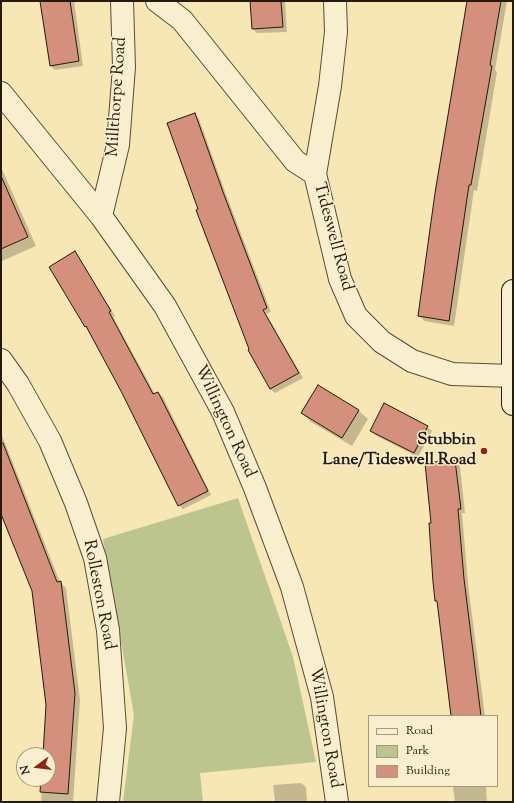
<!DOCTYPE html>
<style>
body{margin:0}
#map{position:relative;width:514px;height:803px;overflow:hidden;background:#f6e7b4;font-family:"Sorts Mill Goudy",serif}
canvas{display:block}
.frame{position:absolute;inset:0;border:2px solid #241a0d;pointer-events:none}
.legend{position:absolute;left:368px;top:715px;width:130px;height:72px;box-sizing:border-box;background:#f9efce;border:1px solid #a49a81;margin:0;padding:5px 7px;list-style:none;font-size:12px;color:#241a0d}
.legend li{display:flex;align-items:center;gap:8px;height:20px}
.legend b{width:20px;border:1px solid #a49a81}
.north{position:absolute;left:16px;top:747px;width:40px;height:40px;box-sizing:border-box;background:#f9efce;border:1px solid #a49a81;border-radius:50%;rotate:255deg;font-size:11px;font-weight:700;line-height:16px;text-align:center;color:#241a0d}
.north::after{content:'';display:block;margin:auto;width:14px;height:18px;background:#8f2418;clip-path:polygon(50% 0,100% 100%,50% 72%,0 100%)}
</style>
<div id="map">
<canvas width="514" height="803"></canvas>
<div class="frame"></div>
<ul class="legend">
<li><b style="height:5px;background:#f9efce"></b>Road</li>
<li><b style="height:11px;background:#bcc58d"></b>Park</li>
<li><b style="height:11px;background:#d58f7d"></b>Building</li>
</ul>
<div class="north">N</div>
</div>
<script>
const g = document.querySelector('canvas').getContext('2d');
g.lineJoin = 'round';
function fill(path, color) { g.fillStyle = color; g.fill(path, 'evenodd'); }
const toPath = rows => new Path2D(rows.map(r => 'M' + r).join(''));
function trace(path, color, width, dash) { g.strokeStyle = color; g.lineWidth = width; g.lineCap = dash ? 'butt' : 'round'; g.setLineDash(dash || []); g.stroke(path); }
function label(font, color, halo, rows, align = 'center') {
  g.font = font + ' "Sorts Mill Goudy",serif'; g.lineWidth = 3; g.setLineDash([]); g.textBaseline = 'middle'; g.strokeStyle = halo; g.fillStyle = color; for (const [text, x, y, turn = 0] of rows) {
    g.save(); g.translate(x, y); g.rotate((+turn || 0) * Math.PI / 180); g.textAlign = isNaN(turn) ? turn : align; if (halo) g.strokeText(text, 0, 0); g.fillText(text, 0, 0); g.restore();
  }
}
const green = toPath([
 [238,498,293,657,316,762,200,773,203,802,123,802,134,715,103,539]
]);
const shadow = toPath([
 [41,1,74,1,83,66,55,70,50,65],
 [251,1,285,1,287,32,257,33,253,29],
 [469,1,507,1,495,70,497,72,477,191,474,190,454,326,424,321,419,315],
 [195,114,199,119,227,197,271,312,266,314,303,378,275,393,270,389,249,351,251,350,199,210],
 [1,167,36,246,2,261,1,260],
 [75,252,115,316,113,317,155,394,158,393,163,397,211,495,183,509,179,505,123,392,85,326],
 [359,411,368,419,352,446,311,422,302,413],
 [427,427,432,431,418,457,375,435,371,430],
 [1,433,60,582,66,588,80,700,73,802,41,802,42,779,48,779,48,755,44,755,47,705,33,591,1,510],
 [455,461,460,466,465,513,462,513,468,584,485,716,452,716,432,524],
 [301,783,306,787,307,802,275,802,273,785],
 [453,786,486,786,487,802,455,802]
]);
const building = toPath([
 [40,1,70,1,79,61,50,66,40,1],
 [250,1,281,1,283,27,252,29,250,1],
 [467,1,501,1,490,65,492,66,471,185,469,185,449,321,418,316,435,193,467,1],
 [195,113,223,192,267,308,263,310,299,373,270,389,248,350,249,349,196,210,198,209,167,123,195,113],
 [1,176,28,237,1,249,1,176],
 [75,251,111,311,109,312,153,394,158,392,208,491,178,506,122,393,86,326,85,327,49,267,75,251],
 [318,385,359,410,342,438,301,413,318,385],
 [384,403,428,426,414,453,370,431,384,403],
 [1,443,3,443,57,582,61,581,75,693,68,794,40,792,41,779,48,779,48,755,43,755,46,705,32,591,1,514,1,443],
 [455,460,461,509,458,509,464,579,481,716,451,716,437,601,435,601,433,582,429,523,431,523,425,463,455,460]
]);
const street = toPath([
 [157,1,182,20,295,161,315,174],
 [335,1,336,32,330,86,315,174,340,279,356,316,382,342,412,361,452,374,513,376],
 [1,93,101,216,165,306,223,412,255,488,292,587,322,697,337,802],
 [101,216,118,145,124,67,122,1],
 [1,360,18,384,50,441,76,503,95,558,108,630,115,728,108,802]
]);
const secondary = toPath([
 [513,291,513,404]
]);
const markers = [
 [484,451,4,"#8f2418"]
];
const streetNames = [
 ["Millthorpe Road",118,97,-86],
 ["Tideswell Road",332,237,75],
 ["Willington Road",224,422,65],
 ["Rolleston Road",98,595,79],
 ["Willington Road",324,728,80]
];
const poiNames = [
 ["Stubbin",476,441],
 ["Lane/Tideswell Road",476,461]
];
fill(green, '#bcc58d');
fill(shadow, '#0003');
fill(building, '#d58f7d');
trace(building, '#241a0d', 1);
trace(street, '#584d37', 24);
trace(secondary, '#241a0d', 24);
trace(street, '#f9efce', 22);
trace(secondary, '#f9efce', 22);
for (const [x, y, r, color] of markers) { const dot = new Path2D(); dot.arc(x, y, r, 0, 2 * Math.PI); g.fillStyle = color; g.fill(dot); trace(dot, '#f9efce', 1.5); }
label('17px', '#241a0d', '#f9efce', streetNames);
label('bold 17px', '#241a0d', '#f9efce', poiNames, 'right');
</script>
